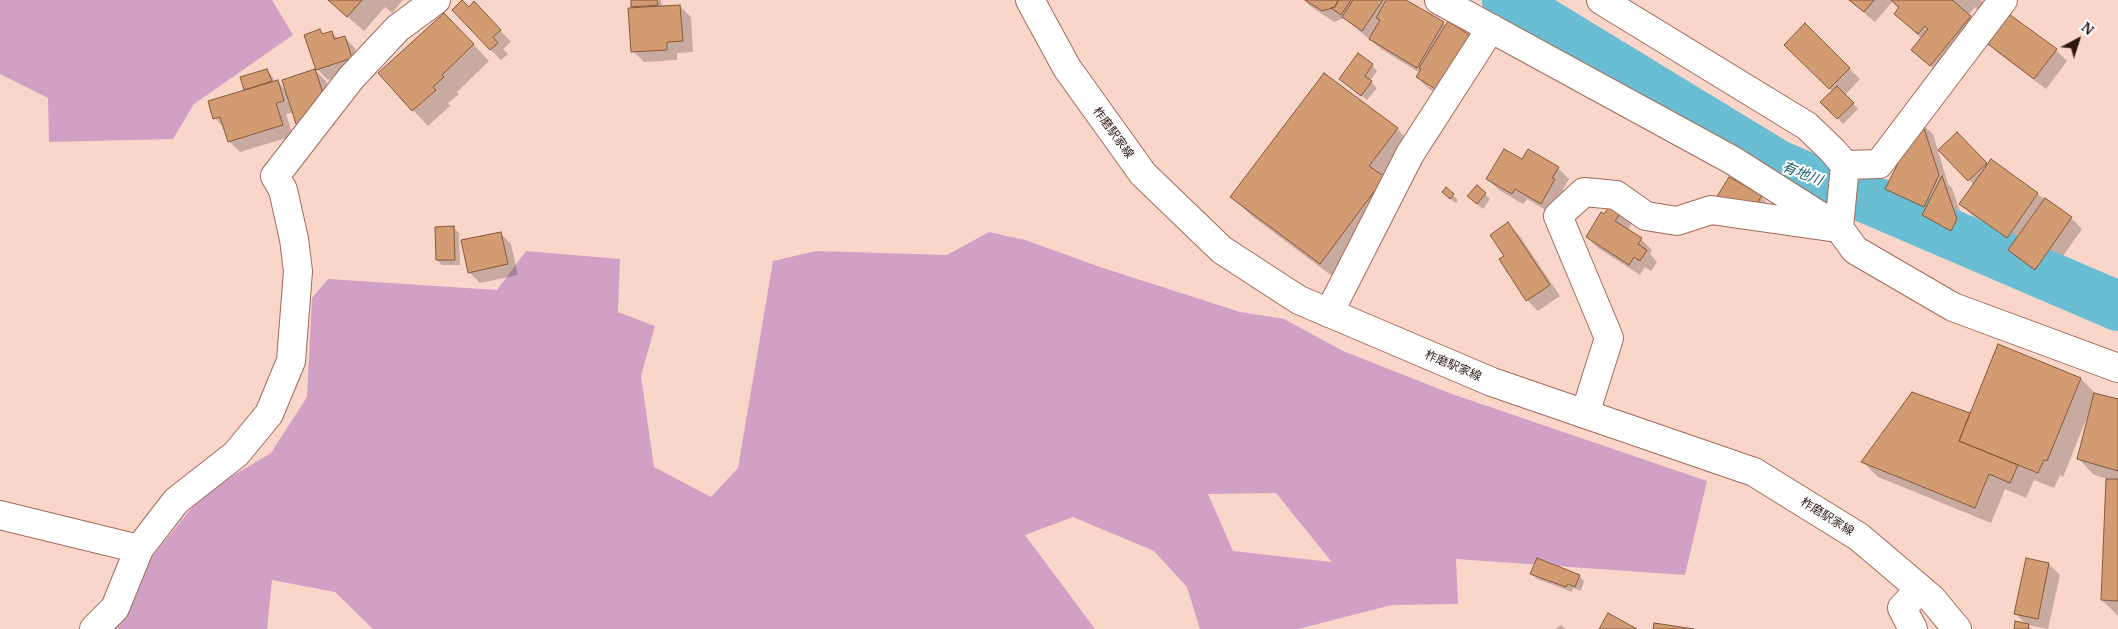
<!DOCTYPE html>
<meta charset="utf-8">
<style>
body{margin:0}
#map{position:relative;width:2118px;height:629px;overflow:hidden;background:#fad5ca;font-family:Merriweather,serif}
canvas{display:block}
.north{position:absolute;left:2053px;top:15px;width:50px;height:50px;-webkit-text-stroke:4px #fff;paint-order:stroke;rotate:40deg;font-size:14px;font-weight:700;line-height:20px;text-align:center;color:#2d1711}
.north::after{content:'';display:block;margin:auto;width:18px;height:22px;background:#2d1711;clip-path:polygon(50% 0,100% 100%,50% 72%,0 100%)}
</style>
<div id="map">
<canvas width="2118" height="629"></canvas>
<div class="north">N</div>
</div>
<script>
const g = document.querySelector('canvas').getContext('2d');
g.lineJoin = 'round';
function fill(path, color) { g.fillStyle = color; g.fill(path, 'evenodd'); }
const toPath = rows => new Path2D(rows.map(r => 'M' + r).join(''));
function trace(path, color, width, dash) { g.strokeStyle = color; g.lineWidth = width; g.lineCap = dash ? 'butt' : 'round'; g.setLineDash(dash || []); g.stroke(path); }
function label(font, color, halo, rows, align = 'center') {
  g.font = font + ' Merriweather,"Noto Sans JP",serif'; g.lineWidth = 4; g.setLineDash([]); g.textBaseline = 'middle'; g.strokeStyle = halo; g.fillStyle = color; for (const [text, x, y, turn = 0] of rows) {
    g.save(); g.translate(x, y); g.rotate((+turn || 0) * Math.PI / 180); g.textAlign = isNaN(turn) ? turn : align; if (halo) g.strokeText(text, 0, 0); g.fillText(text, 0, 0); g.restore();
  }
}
const green = toPath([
 [0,0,272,0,293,35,194,104,173,139,49,142,48,98,0,74],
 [989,232,1025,240,1100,267,1240,312,1284,319,1343,351,1452,394,1707,481,1685,575,1456,559,1458,604,1392,605,1298,629,1200,629,1187,587,1154,551,1073,517,1025,535,1095,629,373,629,335,592,272,580,267,629,99,629,133,580,204,493,271,453,307,397,312,298,328,279,497,290,526,251,620,259,618,312,655,326,641,376,654,467,711,497,738,468,773,261,816,251,947,255],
 [1276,493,1331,561,1331,562,1233,551,1208,494]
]);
const shadow = toPath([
 [328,0,403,0,392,13,385,7,364,31],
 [632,0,661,0,662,7,680,6,691,17,693,52,677,53,677,60,644,62,633,51,635,9,632,7],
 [1304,0,1404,0,1443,23,1446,26,1454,104,1428,88,1417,77,1420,73,1381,49,1344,18,1334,22,1310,6],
 [1428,83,1448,98,1428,86],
 [1849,0,1981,0,1984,3,1978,10,1975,7,1968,16,1985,33,1947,81,1913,50,1922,39,1895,14,1899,9,1892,2,1875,22],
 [469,8,485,14,511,42,503,49,508,54,501,60,490,49],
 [1805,25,1860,79,1845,95,1858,109,1843,124,1822,102,1833,92,1786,45],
 [460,30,489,61,457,92,459,94,448,103,450,106,428,126,413,110],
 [320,31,324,35,332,32,338,39,344,37,355,48,362,69,328,80,317,69],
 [1986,41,2056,50,2067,61,2046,89,1997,52],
 [1372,65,1377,71,1370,81,1377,88,1367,100,1340,79],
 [267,70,272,76,275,82,277,81,286,90,315,70,326,81,336,110,330,112,335,125,308,134,297,123,294,112,286,114,293,136,240,152,229,141,225,129,215,118],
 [1921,123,1933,134,1948,184,1952,188,1967,231,1962,241,1934,226,1923,215,1925,212,1897,200,1886,189],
 [1397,129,1416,148,1390,184,1404,197,1340,282,1252,216,1232,197],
 [1957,134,1988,165,1991,161,2071,218,2082,229,2046,280,2020,261,2009,250,2014,244,1972,215,1961,204,1974,185,1940,150],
 [1522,161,1558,168,1569,179,1563,189,1565,191,1552,214,1527,199,1523,204,1499,190,1488,179],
 [1477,187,1490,199,1483,209,1474,202],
 [1453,195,1458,200,1456,203,1449,198],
 [1761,196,1766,202,1757,217,1742,209],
 [1611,205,1632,223,1628,230,1641,239,1652,250,1650,254,1657,262,1651,271,1645,267,1640,275,1598,248,1587,237],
 [1508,224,1519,235,1560,296,1538,311,1527,300,1505,257],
 [454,228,459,233,460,265,442,265,437,260],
 [500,233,511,244,518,275,480,283,469,272],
 [2081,379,2096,394,2118,401,2118,616,2102,600,2108,479,2094,475,2079,459,2090,415,2088,415,2063,477,2060,475,2054,488,2034,480,2026,498,2005,489,1991,523,1878,477,1863,462,1912,393,1971,415],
 [2049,564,2060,575,2048,629,2028,625,2032,629,2015,629,2027,625,2015,613],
 [1532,574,1579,576,1584,581,1581,591,1573,588,1572,592,1537,579],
 [1561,625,1566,629,1555,629]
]);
const river = toPath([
 [1507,0,1778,165,1820,183,1859,195,2118,306]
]);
const building = toPath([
 [328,0,362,0,347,17,328,0],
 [462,0,469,7,474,1,501,30,493,37,498,43,490,50,452,10,462,0],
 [631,0,657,0,658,5,631,7,631,0],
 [1305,0,1338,0,1335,7,1322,11,1305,0],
 [1338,0,1351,0,1341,15,1331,8,1335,7,1338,0],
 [1353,0,1383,0,1362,31,1342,17,1353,0],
 [1386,0,1406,0,1444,22,1417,68,1369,39,1380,20,1376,18,1386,0],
 [1849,0,1874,0,1864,12,1849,0],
 [1891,0,1952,0,1971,16,1930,66,1911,50,1928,29,1925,26,1918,34,1894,14,1899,7,1891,0],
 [680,5,683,41,667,42,667,50,631,52,628,8,680,5],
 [2002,9,2057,49,2034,79,1984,41,2002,9],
 [444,13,474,44,442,75,444,77,433,87,436,90,412,111,378,73,444,13],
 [1448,21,1477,40,1443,94,1416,77,1421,69,1419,68,1448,21],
 [1805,23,1850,68,1829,89,1784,45,1805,23],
 [320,29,322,34,332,31,334,39,345,36,352,58,316,70,304,35,320,29],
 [1358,53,1373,64,1365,76,1372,81,1361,96,1339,79,1358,53],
 [267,69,272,81,244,90,240,77,267,69],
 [315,69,325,99,325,114,296,124,282,80,315,69],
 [1324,73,1398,128,1369,166,1385,177,1320,264,1230,197,1324,73],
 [278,80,284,101,276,103,283,125,228,142,220,117,213,119,208,101,278,80],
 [1837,86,1854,103,1837,119,1820,102,1837,86],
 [1919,122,1922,122,1939,175,1924,207,1885,189,1919,122],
 [1957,132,1987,163,1968,181,1938,150,1957,132],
 [1504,149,1522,159,1528,149,1559,167,1552,178,1555,179,1541,204,1515,189,1512,194,1486,179,1504,149],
 [1991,159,2038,193,2007,238,1959,204,1991,159],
 [1942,176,1957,219,1951,231,1922,215,1942,176],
 [1729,177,1762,195,1752,213,1716,198,1729,177],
 [1477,185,1486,193,1477,204,1467,196,1477,185],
 [1446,187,1454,194,1450,199,1442,192,1446,187],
 [2045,198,2072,217,2035,270,2008,250,2045,198],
 [1611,204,1622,211,1615,221,1642,238,1638,244,1647,250,1640,261,1634,257,1629,265,1586,237,1601,212,1604,214,1611,204],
 [1508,222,1550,285,1526,301,1499,259,1504,256,1490,235,1508,222],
 [454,226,455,260,436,260,435,227,454,226],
 [501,232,508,264,468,273,461,240,501,232],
 [1998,344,2081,378,2047,461,2044,460,2038,473,1959,441,1998,344],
 [1912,392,1970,413,1959,441,2018,465,2010,483,1989,474,1975,508,1861,462,1912,392],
 [2094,393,2118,399,2118,471,2077,459,2094,393],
 [2106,479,2118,479,2118,601,2101,600,2106,479],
 [1537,558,1580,575,1575,587,1568,584,1566,587,1530,574,1537,558],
 [2026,558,2049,563,2038,619,2014,614,2026,558],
 [1608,613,1637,629,1599,629,1608,613],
 [2015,621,2029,624,2028,629,2014,629,2015,621],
 [1654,623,1694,629,1653,629,1654,623]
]);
const minor = toPath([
 [1439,0,1732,160,1839,228,1855,250,1953,307,2118,368],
 [1601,0,1807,126,1832,150,1845,165,1839,228],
 [1845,165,1879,164,2003,0],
 [1329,313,1410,154,1491,28],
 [1585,414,1609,338,1558,216,1584,192,1616,195,1646,216,1677,221,1711,210,1830,227],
 [0,515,139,549],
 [94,629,115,608,139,549,176,501,236,454,269,414,291,361,298,271,294,239,283,190,275,176,351,78,398,28,436,0],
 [1913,629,1902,608,1920,589]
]);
const major = toPath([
 [1030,0,1067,68,1143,174,1222,250,1299,300,1492,382,1754,472,1859,537,1932,599,1957,629]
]);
const streetNames = [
 ["柞磨駅家線",1113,133,54],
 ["柞磨駅家線",1453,366,23],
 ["柞磨駅家線",1827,517,32]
];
const waterNames = [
 ["有地川",1802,174,21]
];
fill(green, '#d2a0c4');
fill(shadow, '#0003');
trace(river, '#6abed4', 50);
fill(building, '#d39b72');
trace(building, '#845938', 1);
trace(minor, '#a16b5b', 30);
trace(major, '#a16b5b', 30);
trace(minor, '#fff', 28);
trace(major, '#fff', 28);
label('12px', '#2d1711', '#fff', streetNames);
label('italic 14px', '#1d6171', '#fff', waterNames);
</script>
